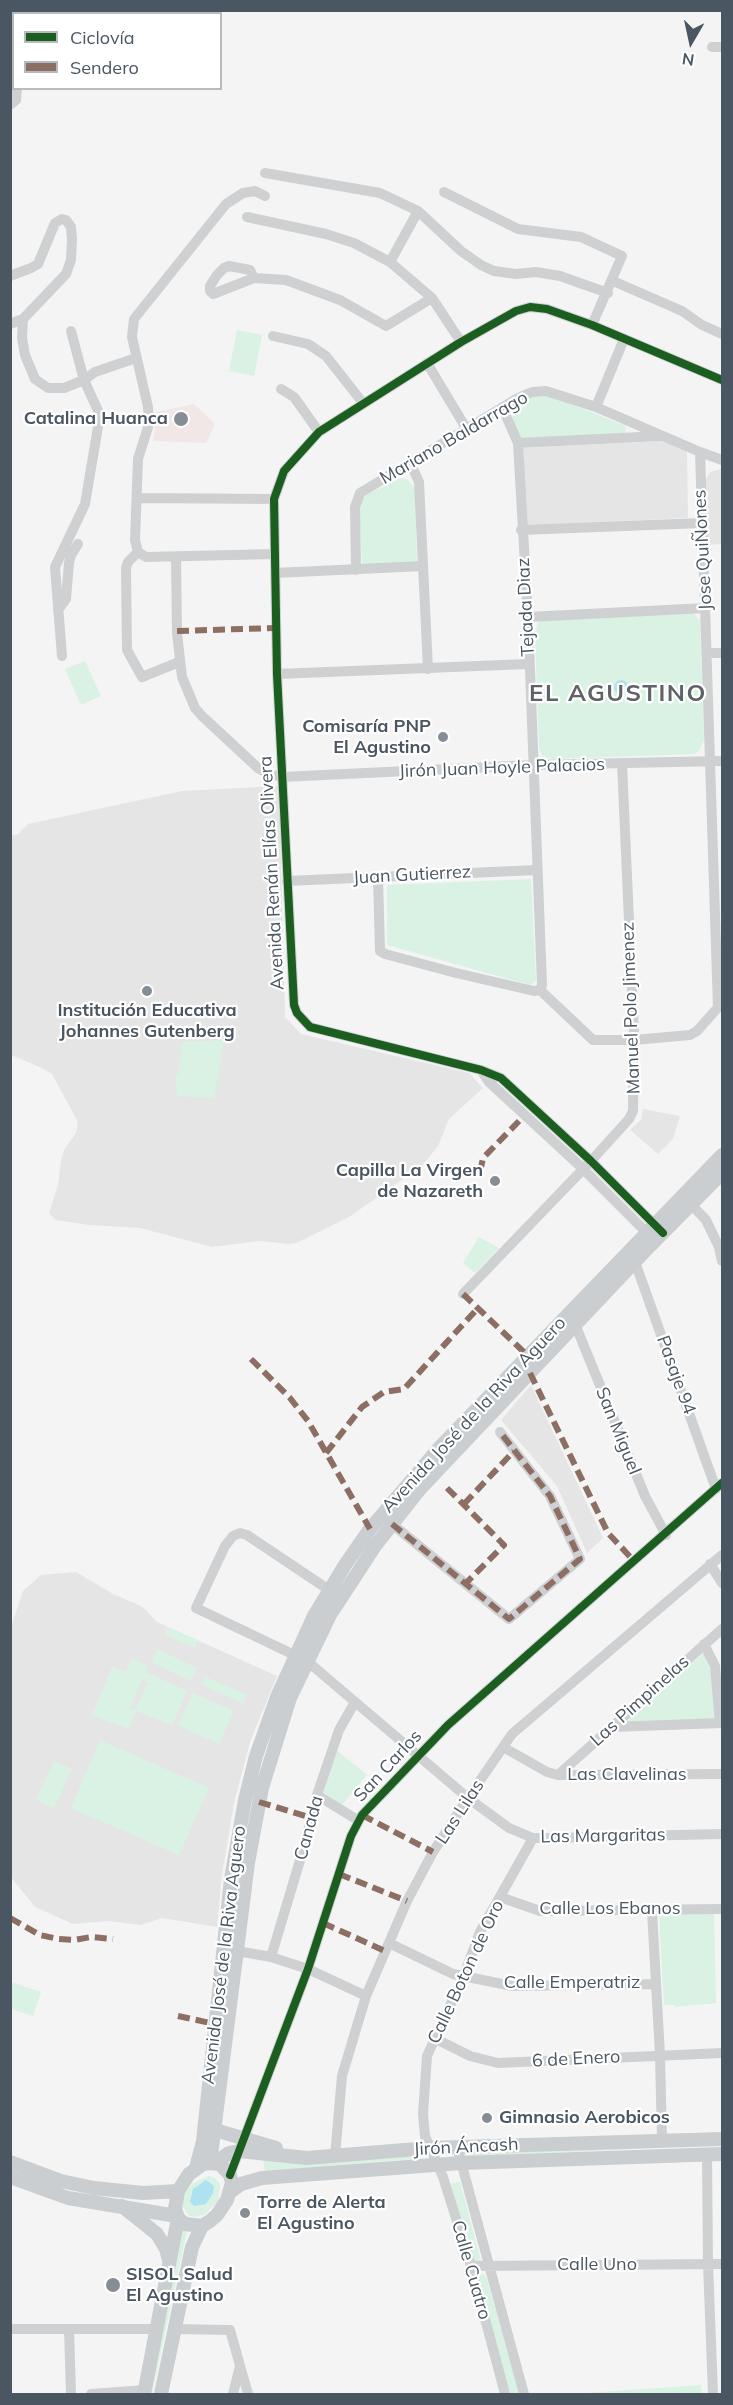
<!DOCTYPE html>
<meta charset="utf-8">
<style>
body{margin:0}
#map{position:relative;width:733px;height:2405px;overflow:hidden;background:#f4f4f4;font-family:Mulish,sans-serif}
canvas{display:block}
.frame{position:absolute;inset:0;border:12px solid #4a5661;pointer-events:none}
.legend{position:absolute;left:12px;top:12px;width:210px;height:78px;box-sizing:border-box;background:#fff;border:2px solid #b7bbc0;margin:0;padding:8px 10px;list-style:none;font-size:18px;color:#4a5661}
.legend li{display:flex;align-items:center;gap:12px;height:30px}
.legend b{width:30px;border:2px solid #b7bbc0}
.north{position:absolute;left:661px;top:12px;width:60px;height:60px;-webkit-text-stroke:4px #fff;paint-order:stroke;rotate:189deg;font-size:16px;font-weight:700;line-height:24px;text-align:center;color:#4a5661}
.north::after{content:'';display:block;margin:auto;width:21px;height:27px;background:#4a5661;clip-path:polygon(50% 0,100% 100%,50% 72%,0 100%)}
</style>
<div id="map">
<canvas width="733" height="2405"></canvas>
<div class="frame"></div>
<ul class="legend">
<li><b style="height:8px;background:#1b5e20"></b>Ciclovía</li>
<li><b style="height:8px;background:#8d6e63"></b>Sendero</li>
</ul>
<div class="north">N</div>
</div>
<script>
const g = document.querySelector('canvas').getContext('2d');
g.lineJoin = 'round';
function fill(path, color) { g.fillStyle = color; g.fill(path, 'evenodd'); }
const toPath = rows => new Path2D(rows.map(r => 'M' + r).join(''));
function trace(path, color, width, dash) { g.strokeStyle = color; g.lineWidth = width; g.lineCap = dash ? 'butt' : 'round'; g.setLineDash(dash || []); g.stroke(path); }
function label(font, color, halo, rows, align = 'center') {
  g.font = font + ' Mulish,sans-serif'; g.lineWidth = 4.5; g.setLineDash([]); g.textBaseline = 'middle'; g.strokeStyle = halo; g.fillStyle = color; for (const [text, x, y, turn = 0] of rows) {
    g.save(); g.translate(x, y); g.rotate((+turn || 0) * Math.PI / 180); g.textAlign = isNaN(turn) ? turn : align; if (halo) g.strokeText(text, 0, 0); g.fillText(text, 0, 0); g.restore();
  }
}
const education = toPath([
 [664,441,687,451,688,518,526,525,523,448],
 [721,469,722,544,707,545,706,479,710,472],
 [279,786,285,1017,301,1034,469,1073,483,1088,449,1119,438,1146,423,1165,349,1217,296,1243,289,1244,259,1241,212,1247,140,1228,89,1225,56,1220,49,1213,58,1185,61,1161,64,1150,76,1133,78,1122,52,1074,42,1068,11,1055,10,836,18,834,28,824,182,791],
 [643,1109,680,1116,673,1139,658,1154,630,1130,641,1120],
 [531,1385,603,1538,587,1553,557,1486,501,1420],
 [76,1572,113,1594,143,1607,157,1622,277,1676,250,1742,234,1803,222,1875,217,1927,162,1918,141,1925,108,1921,73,1924,35,1907,11,1877,11,1627,23,1591,41,1575]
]);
const medical = toPath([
 [194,404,215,424,206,443,153,441,155,430,152,413]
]);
const green = toPath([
 [237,330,262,335,254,376,229,371],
 [534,394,548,395,626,426,625,436,520,441,512,420,514,403],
 [400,478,408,480,415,488,417,563,362,566,359,511,362,499,368,494],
 [693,613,700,620,704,740,699,751,694,754,553,759,543,757,539,748,535,635,538,623,540,621],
 [85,661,101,696,81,705,65,669],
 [531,879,536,980,534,983,530,985,387,945,387,885],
 [224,1040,214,1098,177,1096,175,1075,179,1073,182,1042],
 [479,1237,499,1248,475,1273,463,1263],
 [168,1627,198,1640,195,1648,165,1635],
 [157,1649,197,1668,191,1681,151,1662],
 [704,1653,711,1671,716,1719,627,1724,626,1721],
 [132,1658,148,1666,146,1672,187,1691,172,1725,136,1711,129,1729,92,1715,112,1667,126,1672],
 [142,1680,148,1682,135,1710,130,1708],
 [206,1677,247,1695,243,1704,201,1684],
 [193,1693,234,1711,219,1744,178,1725],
 [100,1740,209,1788,179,1855,71,1808],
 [334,1748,367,1775,342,1805,323,1792],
 [54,1761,72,1769,54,1808,36,1799],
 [714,1913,716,2003,675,2007,675,2005,664,2005,659,1915],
 [11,1982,41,1992,33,2016,11,2009],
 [654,2148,464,2157,463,2152],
 [407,2154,414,2159,265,2171,263,2159],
 [208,2176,215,2178,220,2184,218,2201,204,2215,193,2217,188,2215,182,2205,185,2192,192,2184],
 [460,2182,481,2261,476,2263,472,2260,451,2183],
 [181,2230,187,2231,152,2394,147,2394],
 [484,2274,487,2279,519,2394,509,2394,478,2275],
 [701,2385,702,2394,571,2394]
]);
const water = toPath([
 '614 687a7 7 0 1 1 14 0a7 7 0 1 1-14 0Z',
 [206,2180,214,2186,213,2193,206,2204,194,2206,190,2202,193,2189]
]);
const minor = toPath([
 [10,26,14,32],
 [712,47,722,47],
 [10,105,16,100,17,88],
 [265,173,380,193,418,211,461,251,481,265,494,271,516,274,536,272,560,276,608,293],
 [444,192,518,229,581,237,622,256,592,325],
 [247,217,326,234,354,243,390,262,432,298,461,342],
 [390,262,418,211],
 [10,276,31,268,38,264,55,223,62,219,66,220,71,227,72,239,71,260,66,274,23,319,22,338,25,355,35,379,48,388,64,388,84,380,95,372,136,358],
 [254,278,250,270,229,266,224,268,217,275,210,286,210,291,213,294,254,278,286,280,340,300,386,326,432,298],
 [613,281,682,311,702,325,722,334],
 [10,324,23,319],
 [273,336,308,344,326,356,363,403],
 [427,363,466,428],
 [281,389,294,397,319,432],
 [502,407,518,443,528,617,542,985,540,990],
 [596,407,624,339],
 [518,443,661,436],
 [700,452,718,1008],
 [410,462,419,482,428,669],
 [137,498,274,499],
 [521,530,702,523],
 [138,552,135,540,138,459,149,424,148,407,132,337,134,319,226,204,243,193,255,191,265,196],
 [138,552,128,562,126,568,127,650,142,677,179,662],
 [138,552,146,557,275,554],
 [176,557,177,633,182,677,195,708,202,716,258,768,269,774,282,777,532,765,722,761],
 [356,570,355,507,360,493,518,398,532,392,546,391,596,407,700,452,722,460],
 [275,573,423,566],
 [58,610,66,599,69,563,71,555,78,544],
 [528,617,706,608],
 [707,653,722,653],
 [62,656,55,567,85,504,100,415,84,380,71,331],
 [277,674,528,664],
 [378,877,380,951,385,954,456,973,534,991,540,990,593,1040,634,1040,690,1035,697,1031,722,1003],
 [287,881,537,870],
 [481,1070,489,1082,579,1165,652,1238],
 [687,1200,706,1220,719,1247,722,1261],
 [660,1230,591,1161,501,1078,481,1070,310,1027,297,1013,294,1005,277,674,274,499,284,471,319,432,461,342,516,311,530,307,547,309,592,325,722,380],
 [635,1262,716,1489],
 [463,1294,591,1161,629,1119,633,1111,634,1034,622,763],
 [575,1324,645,1496,666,1535],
 [392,1524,509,1619,580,1559,550,1496,500,1432],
 [710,1564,722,1583],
 [329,1590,247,1535,240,1533,233,1536,225,1546,196,1608,307,1661,468,1798,509,1828,533,1838,549,1838,722,1834],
 [704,1644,715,1666,720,1723],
 [612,1727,722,1723],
 [503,1747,547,1772,558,1775,722,1774],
 [558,1775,722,1629],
 [317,1795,359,1821],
 [500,1897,540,1911,722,1909],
 [652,1911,660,2055,662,2140],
 [389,1943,453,1974,512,1986,656,1984],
 [237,1951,271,1957,308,1969,366,1996],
 [271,1957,304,1847,317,1795,339,1730,355,1702],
 [434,2038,470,2056,498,2063,722,2053],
 [457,2147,524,2394],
 [707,2154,708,2264,713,2394],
 [335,2156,342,2076,366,1996,407,1901,433,1852,468,1798,512,1734,722,1555],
 [230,2175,308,1969,351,1836,362,1815,448,1725,722,1483],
 [471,2266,722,2264],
 [10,2329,158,2329],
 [69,2329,71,2394],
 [174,2329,230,2330,248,2394],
 [91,2394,145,2390],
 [233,2394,240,2366],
 [505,2394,471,2266,443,2177,425,2136,423,2114,427,2056,464,1975,480,1932,533,1838]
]);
const major = toPath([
 [215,2130,276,2148],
 [10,2162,61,2181,94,2188,143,2193,178,2191],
 [210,2163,248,1863,262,1788,290,1698,330,1615,375,1546,420,1489,645,1251,722,1173],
 [210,2163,220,2164,230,2175,232,2183,227,2200,217,2215,210,2221,202,2226,185,2224,178,2218,175,2209,178,2191,189,2174,203,2164,210,2163],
 [215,2163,229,2153,239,2151,307,2158,429,2148,722,2139],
 [196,2168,203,2141,231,1879,245,1800,256,1756,277,1697,314,1616,345,1565,370,1529,440,1447,722,1155],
 [10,2177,68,2198,177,2216],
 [230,2192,241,2184,262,2178,461,2163,722,2154],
 [122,2206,157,2234,166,2249,169,2260],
 [144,2394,178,2218],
 [161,2394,192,2247,202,2226]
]);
const quiet = toPath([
 [177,631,276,628],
 [480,1172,483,1158,522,1118],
 [463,1294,527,1355],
 [251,1359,290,1398,308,1421,370,1529],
 [530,1373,608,1533,634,1561],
 [326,1453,362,1407,384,1392,404,1389,478,1308],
 [447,1488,504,1545,465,1584],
 [464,1504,514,1451],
 [392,1524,509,1619,580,1559,550,1496,500,1432],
 [259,1802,312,1818],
 [362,1815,433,1852],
 [339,1874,407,1901],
 [10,1918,40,1935,58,1939,74,1940,91,1937,113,1939],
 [323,1923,385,1951],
 [178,2016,215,2024]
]);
const cycleway = toPath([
 [663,1233,591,1161,501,1078,481,1070,310,1027,297,1013,294,1005,277,674,274,499,284,471,319,432,461,342,516,311,530,307,547,309,592,325,722,380],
 [230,2175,308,1969,351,1836,362,1815,448,1725,722,1483]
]);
const markers = [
 [181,419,8,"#868d94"],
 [443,737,6,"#868d94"],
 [147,991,6,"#868d94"],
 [495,1181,6,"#868d94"],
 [487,2118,6,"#868d94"],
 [245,2213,6,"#868d94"],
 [113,2285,8,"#868d94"]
];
const poiNames = [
 ["Catalina Huanca",168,419],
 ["Comisaría PNP",431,727],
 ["El Agustino",431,748],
 ["Institución Educativa",147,1011,"center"],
 ["Johannes Gutenberg",147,1032,"center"],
 ["Capilla La Virgen",483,1171],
 ["de Nazareth",483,1192],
 ["Gimnasio Aerobicos",499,2118,"left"],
 ["Torre de Alerta",257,2203,"left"],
 ["El Agustino",257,2224,"left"],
 ["SISOL Salud",126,2275,"left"],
 ["El Agustino",126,2296,"left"]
];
const streetNames = [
 ["Mariano Baldarrago",454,438,-30],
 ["Jose QuiÑones",703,550,-93],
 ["Tejada Diaz",526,607,-93],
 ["Jirón Juan Hoyle Palacios",502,768,-2],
 ["Avenida Renán Elías Olivera",272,873,-93],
 ["Juan Gutierrez",412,875,-3],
 ["Manuel Polo Jimenez",631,1008,-92],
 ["Pasaje 94",676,1375,70],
 ["Avenida José de la Riva Aguero",474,1415,-47],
 ["San Miguel",618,1431,68],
 ["Las Pimpinelas",640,1701,-42],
 ["San Carlos",388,1766,-47],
 ["Las Clavelinas",627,1775],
 ["Las Lilas",460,1812,-57],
 ["Canada",309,1828,-75],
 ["Las Margaritas",603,1836,-1],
 ["Calle Los Ebanos",610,1909],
 ["Avenida José de la Riva Aguero",224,1955,-83],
 ["Calle Boton de Oro",466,1972,-65],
 ["Calle Emperatriz",572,1983],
 ["6 de Enero",576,2059,-3],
 ["Jirón Áncash",466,2147,-3],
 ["Calle Uno",597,2265],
 ["Calle Cuatro",471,2270,74]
];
const districtNames = [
 ["EL AGUSTINO",618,694]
];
fill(education, '#e6e5e6');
fill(medical, '#f1e7e6');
fill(green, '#d9f2e3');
fill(water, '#aee2f0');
trace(minor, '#ced0d2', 10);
trace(major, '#caced1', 14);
trace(quiet, '#8d6e63', 6, [12, 6]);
trace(cycleway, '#1b5e20', 8);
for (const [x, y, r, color] of markers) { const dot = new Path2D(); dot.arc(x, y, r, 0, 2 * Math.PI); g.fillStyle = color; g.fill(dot); trace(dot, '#fff', 2); }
label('bold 18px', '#4a5661', '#fff', poiNames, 'right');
label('18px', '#4a5661', '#fff', streetNames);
g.letterSpacing = '1.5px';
label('bold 24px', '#5f6368', '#fff', districtNames);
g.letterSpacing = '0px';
</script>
